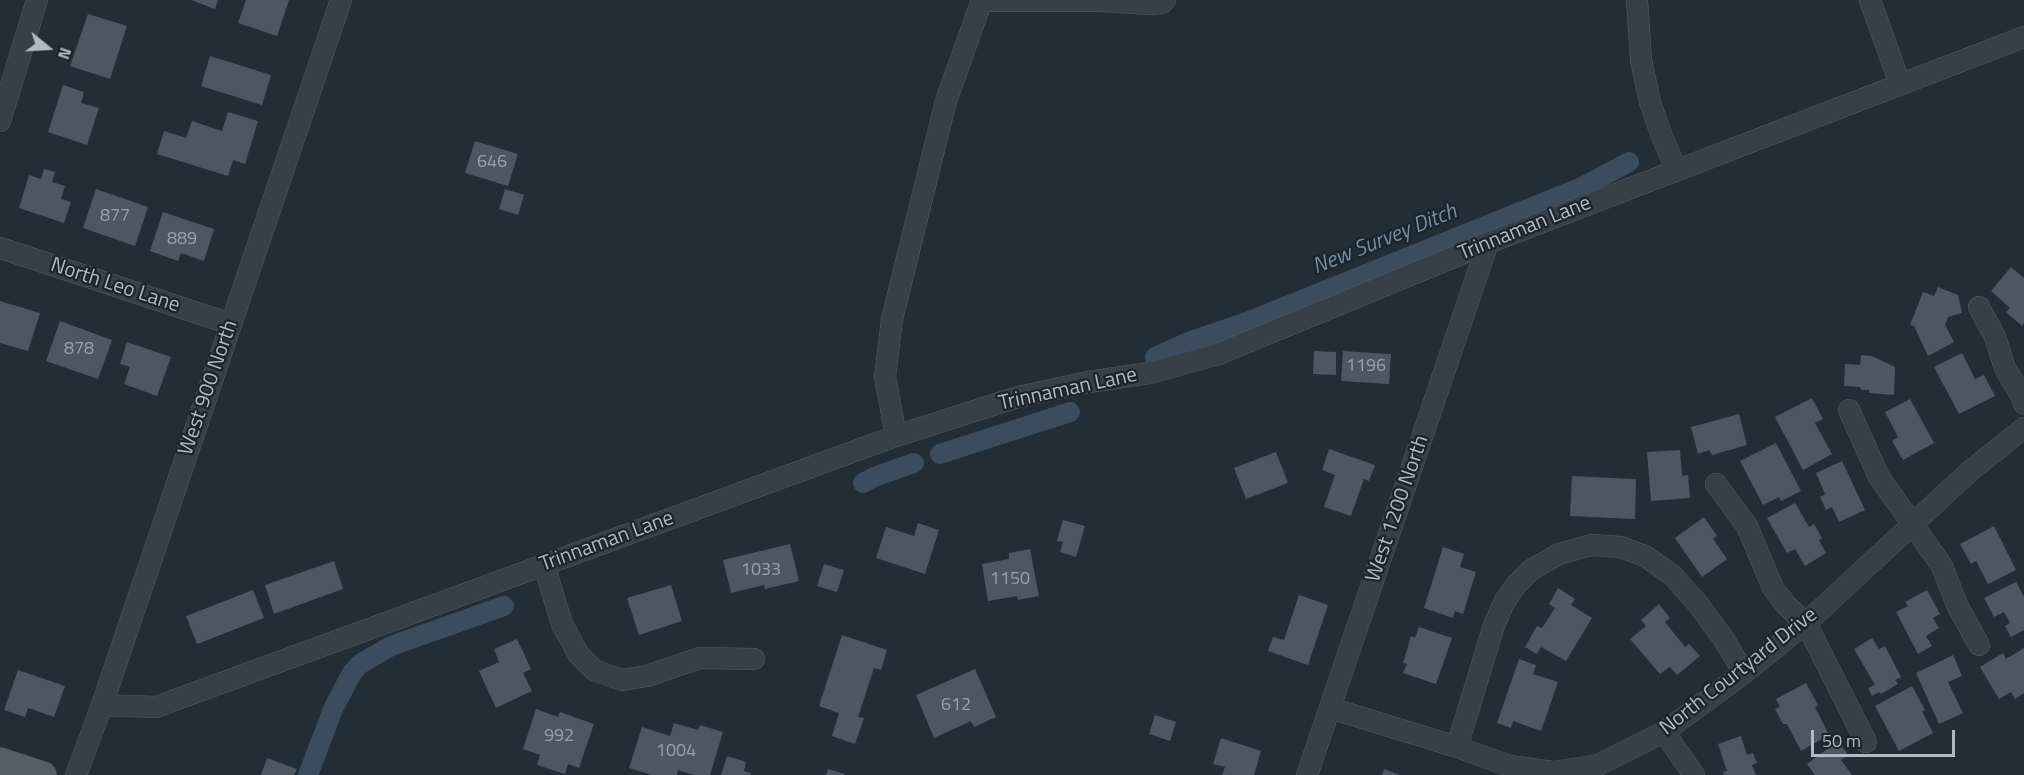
<!DOCTYPE html>
<style>
body{margin:0}
#map{position:relative;width:2024px;height:775px;overflow:hidden;background:#232d36;font-family:"Titillium Web",sans-serif}
canvas{display:block}
.north{position:absolute;left:18px;top:18px;width:60px;height:60px;-webkit-text-stroke:4px #1c242b;paint-order:stroke;rotate:108deg;font-size:16px;font-weight:700;line-height:24px;text-align:center;color:#b1bac3}
.north::after{content:'';display:block;margin:auto;width:21px;height:27px;background:#b1bac3;clip-path:polygon(50% 0,100% 100%,50% 72%,0 100%)}
.scale{position:absolute;left:1811px;top:730px;width:144px;height:27px;box-sizing:border-box;border:3px solid #b1bac3;border-top:0;padding-left:8px;font-size:18px;line-height:21px;white-space:nowrap;color:#b1bac3;-webkit-text-stroke:4px #1c242b;paint-order:stroke}
</style>
<div id="map">
<canvas width="2024" height="775"></canvas>
<div class="north">N</div>
<div class="scale">50 m</div>
</div>
<script>
const g = document.querySelector('canvas').getContext('2d');
g.lineJoin = 'round';
const toPath = rows => new Path2D(rows.map(r => 'M' + r).join(''));
function trace(path, color, width, dash) { g.strokeStyle = color; g.lineWidth = width; g.lineCap = dash ? 'butt' : 'round'; g.setLineDash(dash || []); g.stroke(path); }
function fill(path, color) { g.fillStyle = color; g.fill(path, 'evenodd'); }
function label(font, color, halo, rows, align = 'center') {
  g.font = font + ' "Titillium Web",sans-serif'; g.lineWidth = 4.5; g.setLineDash([]); g.textBaseline = 'middle'; g.strokeStyle = halo; g.fillStyle = color; for (const [text, x, y, turn = 0] of rows) {
    g.save(); g.translate(x, y); g.rotate((+turn || 0) * Math.PI / 180); g.textAlign = isNaN(turn) ? turn : align; if (halo) g.strokeText(text, 0, 0); g.fillText(text, 0, 0); g.restore();
  }
}
const canal = toPath([
 [1155,357,1186,343,1247,322,1582,187,1629,162],
 [940,454,1070,412],
 [863,483,874,477,914,463],
 [308,775,333,709,352,673,360,664,391,646,504,606]
]);
const building = toPath([
 [191,0,218,0,215,9],
 [246,0,289,0,277,36,238,23],
 [88,14,127,26,110,79,70,66],
 [210,56,271,75,262,105,201,86],
 [63,85,84,92,81,103,99,108,87,145,48,132],
 [228,112,258,121,245,164,233,160,228,176,157,154,164,131,186,138,192,121,222,131],
 [475,141,518,154,508,186,465,173],
 [44,169,55,172,52,182,65,186,61,199,71,202,64,223,19,208,29,175,41,179],
 [96,189,148,207,135,246,83,228],
 [505,189,524,195,518,215,499,209],
 [163,212,214,229,204,261,181,253,178,261,150,251],
 [2011,267,2024,278,2024,323,2022,326,2006,312,2010,308,1991,291],
 [1938,287,1958,295,1962,313,1948,317,1945,325,1954,342,1928,356,1914,326,1910,325,1923,292,1934,296],
 [0,301,40,313,28,351,0,343],
 [60,321,112,340,98,379,46,361],
 [127,342,171,357,157,396,124,384,130,367,120,364],
 [1314,351,1336,352,1336,375,1313,374],
 [1343,351,1391,354,1389,384,1341,381],
 [1962,353,1975,379,1984,375,1995,396,1959,414,1934,367],
 [1861,355,1872,356,1895,367,1894,395,1869,393,1869,390,1861,390,1860,387,1844,386,1845,364,1860,365],
 [1812,398,1823,419,1815,423,1832,454,1803,470,1775,417],
 [1910,399,1934,443,1903,460,1892,441,1898,437,1885,412],
 [1739,414,1747,445,1712,455,1709,450,1698,454,1691,427],
 [1776,443,1801,491,1781,501,1779,497,1763,505,1740,461],
 [1329,449,1375,465,1369,481,1364,479,1351,516,1324,507,1335,475,1322,470],
 [1680,450,1682,476,1688,475,1690,498,1651,501,1647,452],
 [1276,452,1288,483,1246,499,1234,468],
 [1842,461,1865,510,1839,522,1832,507,1826,510,1820,497,1825,494,1816,473],
 [1572,476,1636,479,1635,519,1570,516],
 [1795,503,1809,527,1814,524,1822,538,1819,540,1826,553,1805,566,1795,549,1787,553,1767,518],
 [1704,517,1717,536,1713,539,1727,559,1702,577,1675,538],
 [1063,520,1085,526,1076,557,1060,552,1063,542,1057,541],
 [918,523,939,530,925,574,876,558,886,527,914,536],
 [1994,526,2016,570,1988,584,1976,561,1971,564,1960,544],
 [790,544,799,581,765,589,764,585,731,593,723,560],
 [1443,547,1464,554,1460,567,1476,572,1463,614,1455,611,1453,618,1424,608],
 [1030,549,1039,596,1018,600,1017,596,988,601,982,564,1009,559,1009,553],
 [334,561,343,589,274,614,265,585],
 [824,564,844,570,837,592,817,586],
 [2016,582,2024,597,2024,630,2011,637,2005,626,2010,623,2004,612,1994,617,1984,598],
 [671,585,682,621,639,635,627,598],
 [1558,588,1575,599,1571,605,1592,618,1566,661,1541,647,1537,654,1525,647,1537,626,1542,628,1555,608,1549,604],
 [253,590,264,618,197,644,186,616],
 [1927,590,1940,614,1933,618,1939,628,1926,636,1932,646,1918,654,1896,612,1908,606,1905,602],
 [1299,595,1328,605,1308,665,1268,651,1273,637,1284,640],
 [1659,604,1670,618,1665,622,1685,647,1689,644,1700,656,1677,675,1670,667,1660,674,1630,639,1646,626,1641,620],
 [1419,627,1452,638,1436,684,1403,673,1407,664,1403,663,1411,636,1415,638],
 [842,635,887,650,881,670,874,668,858,717,864,718,855,744,832,736,839,713,819,706],
 [1872,638,1879,649,1885,646,1901,677,1895,680,1898,684,1881,694,1879,692,1872,696,1868,688,1875,685,1854,649],
 [517,639,531,669,523,673,532,691,496,708,479,671,499,662,494,649],
 [2024,648,2024,693,2015,699,2011,692,1999,699,1980,667,2003,653,2006,659],
 [1953,655,1962,676,1948,682,1963,713,1939,724,1916,673],
 [1519,659,1536,665,1533,674,1558,682,1541,731,1513,721,1511,728,1497,723],
 [975,669,996,717,974,727,971,721,934,738,916,695],
 [18,670,65,686,54,717,28,708,25,717,4,710],
 [1806,683,1818,705,1815,707,1829,735,1801,751,1787,724,1783,724,1775,709,1780,707,1776,699],
 [1912,686,1925,710,1922,711,1933,733,1899,751,1875,706],
 [536,709,558,717,560,712,594,724,579,768,568,764,565,774,537,765,540,755,523,749],
 [1155,715,1176,722,1170,741,1149,734],
 [674,723,698,730,700,725,723,732,710,775,694,775,678,770,677,775,652,775,629,768,642,727,670,736],
 [1741,736,1747,755,1753,753,1757,763,1752,765,1756,775,1724,775,1723,772,1727,771,1718,744],
 [1221,738,1261,751,1254,775,1222,775,1225,767,1213,764],
 [1838,741,1848,755,1841,760,1852,775,1815,775,1807,764],
 [727,756,746,762,744,771,751,773,750,775,721,775],
 [267,758,297,769,294,775,261,775],
 [828,769,845,774,844,775,826,775],
 [1384,769,1400,775,1382,775]
]);
const minor = toPath([
 [1637,0,1641,60,1650,102,1661,134,1676,169],
 [1870,0,1900,84],
 [982,1,1100,1,1151,4,1162,3,1165,0],
 [0,121,37,0],
 [0,248,231,324],
 [1979,307,1995,337,2005,368,2022,397,2024,404],
 [1849,410,1879,477,1942,566,1957,605,1979,645],
 [896,436,885,377,892,319,946,101,982,0],
 [1716,484,1747,526,1773,588,1787,606,1806,623,1866,742],
 [544,565,562,624,579,655,594,670,622,680,647,676,700,658,754,659],
 [102,705,156,707,896,436,1018,397,1088,382,1150,373,1216,355,1488,243,2024,37],
 [1330,708,1457,747,1510,766,1553,772,1598,765,1664,732,1744,673,1806,623,1970,471,2024,428],
 [1664,732,1694,775],
 [1457,747,1494,625,1505,601,1516,585,1531,570,1559,554,1591,545,1621,547,1645,556,1672,575,1698,604,1723,638,1744,673],
 [76,775,102,705,341,0],
 [1307,775,1488,243]
]);
const major = toPath([
 [0,761,43,775]
]);
const numberNames = [
 ["646",492,163],
 ["877",115,217],
 ["889",182,240],
 ["878",79,350],
 ["1196",1366,367],
 ["1033",761,571],
 ["1150",1010,580],
 ["612",956,706],
 ["992",559,737],
 ["1004",676,752]
];
const streetNames = [
 ["Trinnaman Lane",1525,229,-22],
 ["North Leo Lane",115,286,18],
 ["West 900 North",209,388,-71],
 ["Trinnaman Lane",1068,390,-12],
 ["West 1200 North",1398,509,-71],
 ["Trinnaman Lane",607,542,-20],
 ["North Courtyard Drive",1739,672,-38]
];
const waterNames = [
 ["New Survey Ditch",1385,240,-22]
];
trace(canal, '#3a4c5d', 20);
fill(building, '#4c5761');
trace(minor, '#545d64', 22);
trace(major, '#404850', 28);
trace(minor, '#373f47', 21);
trace(major, '#555e67', 27);
label('18px', '#98a1aa', null, numberNames);
label('21px', '#b1bac3', '#1c242b', streetNames);
label('italic 22px', '#758da3', '#1c242b', waterNames);
</script>
